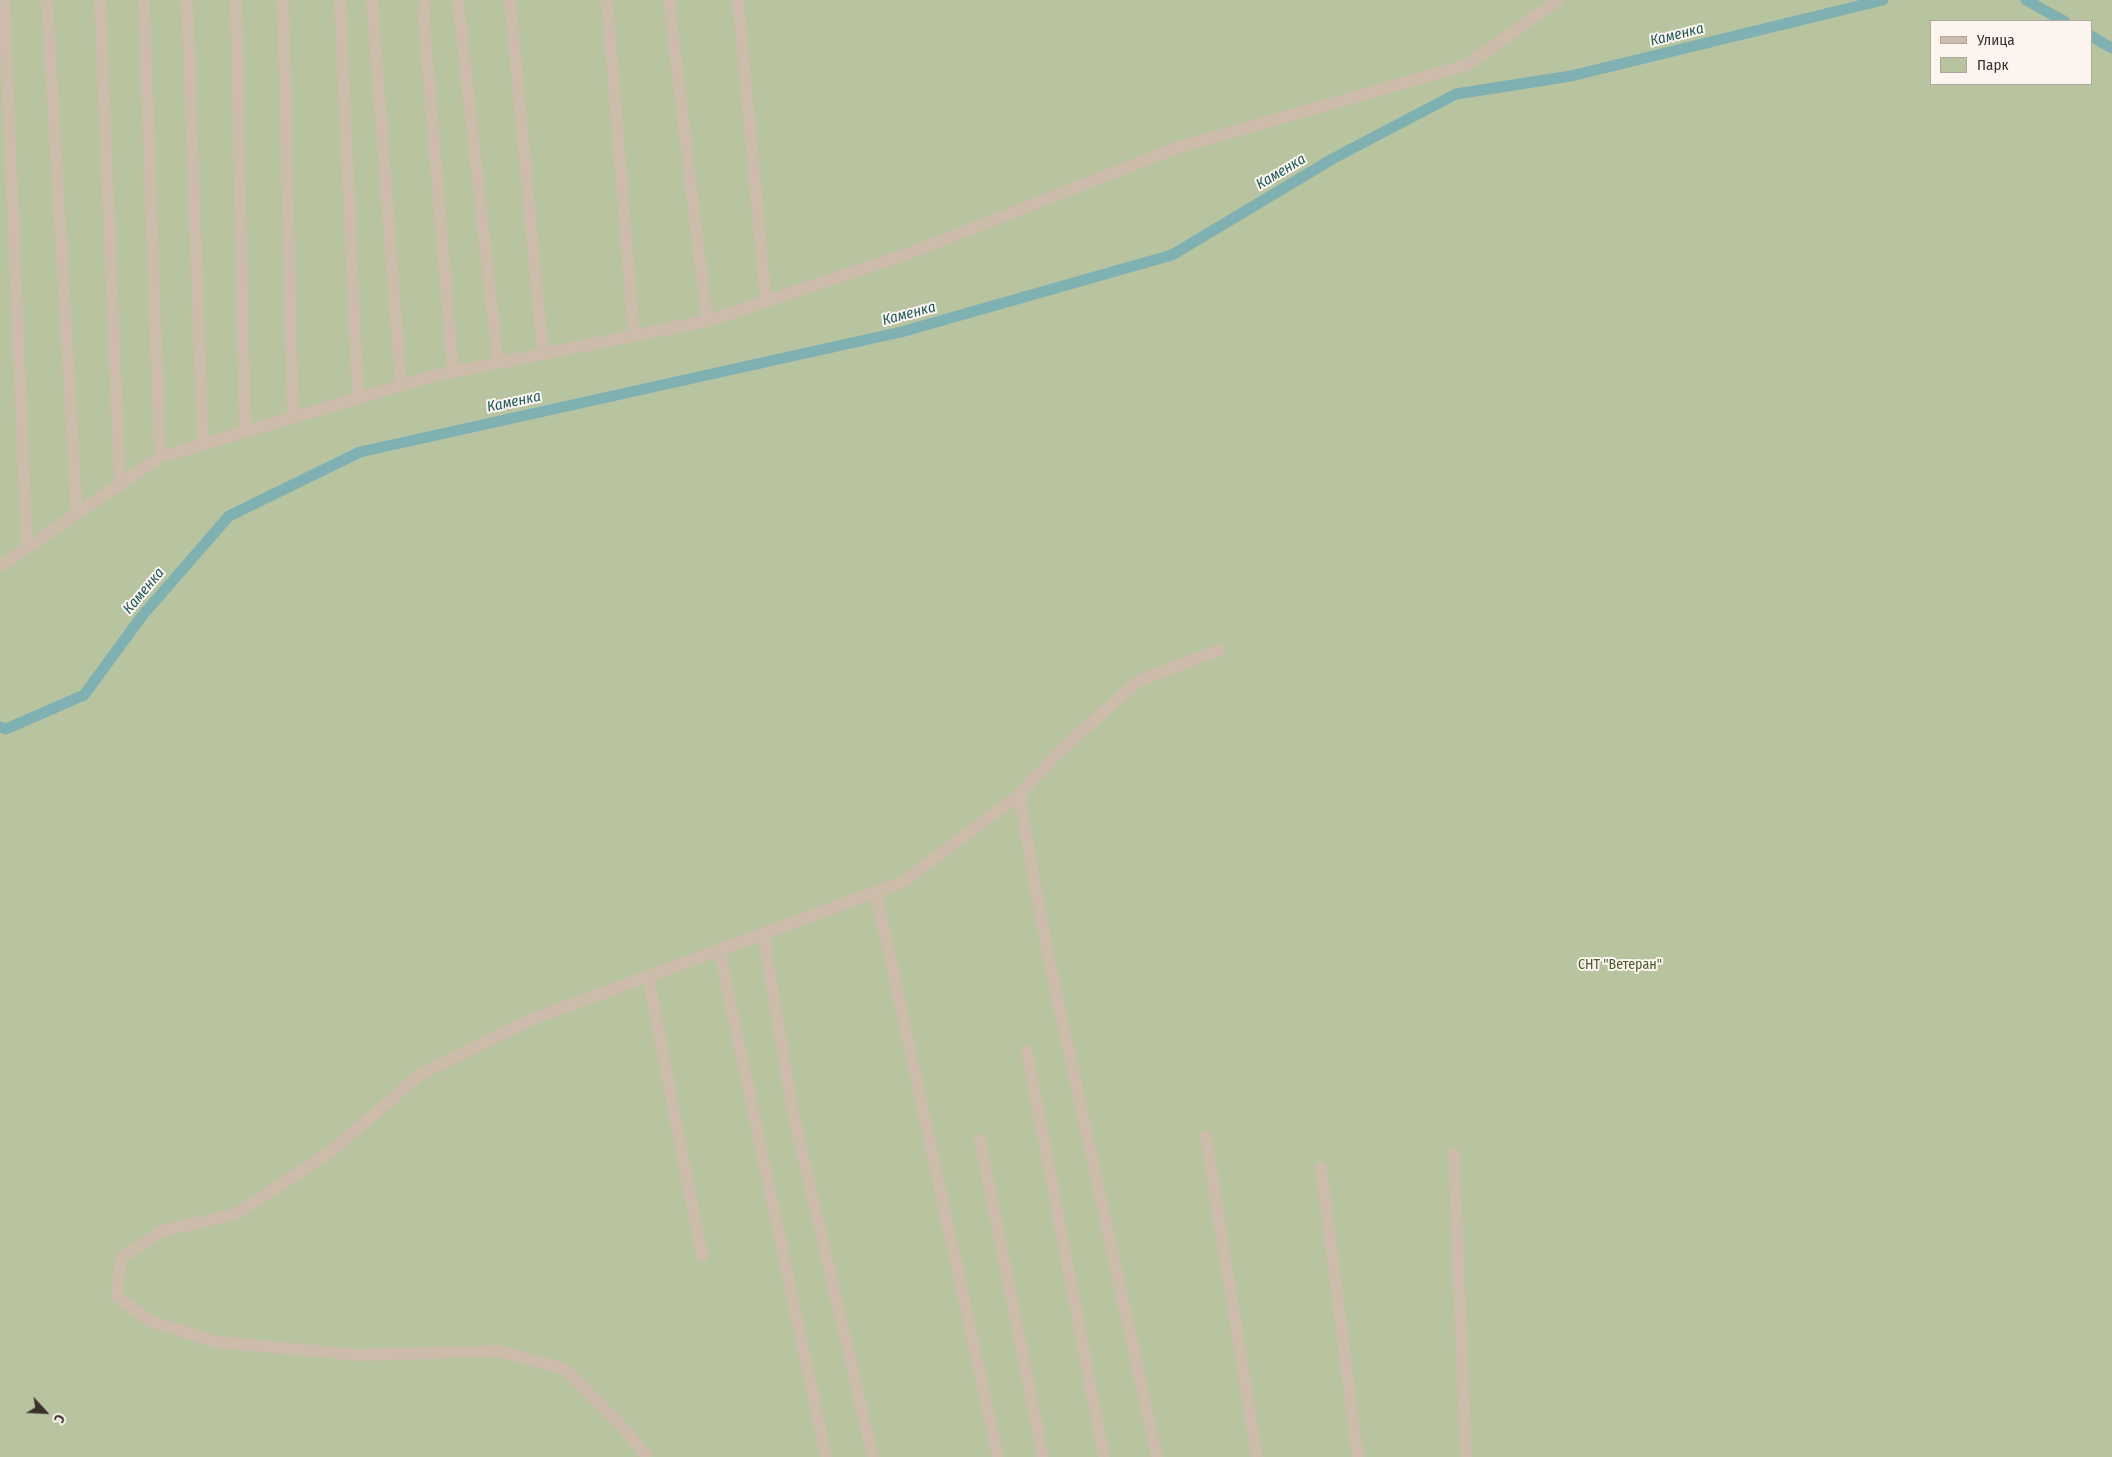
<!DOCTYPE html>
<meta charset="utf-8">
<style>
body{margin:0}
#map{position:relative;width:2112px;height:1457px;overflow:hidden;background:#f4ebe1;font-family:"Fira Sans Condensed",sans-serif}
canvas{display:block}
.legend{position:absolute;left:1930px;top:20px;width:162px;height:65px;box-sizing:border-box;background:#fbf5ee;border:1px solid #aea6a0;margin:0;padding:6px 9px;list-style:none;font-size:15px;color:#3b302b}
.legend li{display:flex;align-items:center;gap:10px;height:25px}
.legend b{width:25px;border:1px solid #aea6a0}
.north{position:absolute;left:20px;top:1387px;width:50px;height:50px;-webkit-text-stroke:4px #fbf5ee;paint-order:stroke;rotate:115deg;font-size:14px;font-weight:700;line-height:20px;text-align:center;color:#3b302b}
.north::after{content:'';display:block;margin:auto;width:18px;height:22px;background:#3b302b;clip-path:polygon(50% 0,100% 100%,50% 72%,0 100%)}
</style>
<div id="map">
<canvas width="2112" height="1457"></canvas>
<ul class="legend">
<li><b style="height:6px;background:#cdbbac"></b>Улица</li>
<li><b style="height:14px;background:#b8c4a0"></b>Парк</li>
</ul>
<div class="north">С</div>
</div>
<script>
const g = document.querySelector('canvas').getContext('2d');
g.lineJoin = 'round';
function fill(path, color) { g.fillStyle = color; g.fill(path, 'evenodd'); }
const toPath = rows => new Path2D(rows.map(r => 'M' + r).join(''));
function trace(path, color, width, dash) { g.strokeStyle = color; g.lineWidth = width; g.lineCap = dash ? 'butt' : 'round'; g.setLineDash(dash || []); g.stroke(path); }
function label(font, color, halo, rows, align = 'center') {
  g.font = font + ' "Fira Sans Condensed",sans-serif'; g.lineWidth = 4; g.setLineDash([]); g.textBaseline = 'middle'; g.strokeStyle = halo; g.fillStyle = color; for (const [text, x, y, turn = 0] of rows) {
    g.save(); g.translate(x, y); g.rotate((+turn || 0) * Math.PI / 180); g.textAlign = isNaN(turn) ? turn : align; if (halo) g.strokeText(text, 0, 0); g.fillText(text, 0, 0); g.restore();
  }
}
const green = toPath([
 [0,0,2112,0,2112,1457,0,1457],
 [1931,21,2091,21,2091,84,1931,84]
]);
const stream = toPath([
 [2026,0,2064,21],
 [2091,36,2112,48],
 [0,727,6,729,84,695,142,616,229,516,360,452,901,332,1172,255,1334,158,1456,94,1571,76,1883,0]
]);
const minor = toPath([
 [4,0,27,548],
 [47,0,77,514],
 [100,0,120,486],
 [144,0,160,457],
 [187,0,203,445],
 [236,0,245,432],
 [283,0,293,418],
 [340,0,358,398],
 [372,0,401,385],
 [425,0,424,20,453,371],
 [458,0,498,362],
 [510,0,543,354],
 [607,0,634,335],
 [669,0,707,321],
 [738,0,766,301],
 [0,566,160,457,433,376,707,321,910,253,1176,148,1467,65,1558,0],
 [1019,795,1047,950,1157,1457],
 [876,892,998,1457],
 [763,933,794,1117,873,1457],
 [719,949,826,1457],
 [648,976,702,1256],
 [1027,1051,1104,1457],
 [1206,1137,1257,1457],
 [980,1140,1043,1457],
 [1454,1154,1466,1457],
 [1321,1168,1358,1457],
 [647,1457,626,1431,565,1369,499,1351,358,1355,216,1342,150,1321,117,1296,121,1258,162,1231,236,1214,330,1152,422,1073,535,1018,903,882,1019,795,1061,750,1138,681,1219,650]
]);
const parkNames = [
 ["СНТ \"Ветеран\"",1620,965]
];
const waterNames = [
 ["Каменка",1677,35,-14],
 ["Каменка",1281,172,-31],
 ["Каменка",909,314,-15],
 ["Каменка",514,402,-12],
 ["Каменка",144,591,-50]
];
fill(green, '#b8c4a0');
trace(stream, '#7fb0b2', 11);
trace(minor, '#cdbbac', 12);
label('14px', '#4a5a2e', '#fbf5ee', parkNames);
label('italic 15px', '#1f5a5e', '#fbf5ee', waterNames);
</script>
